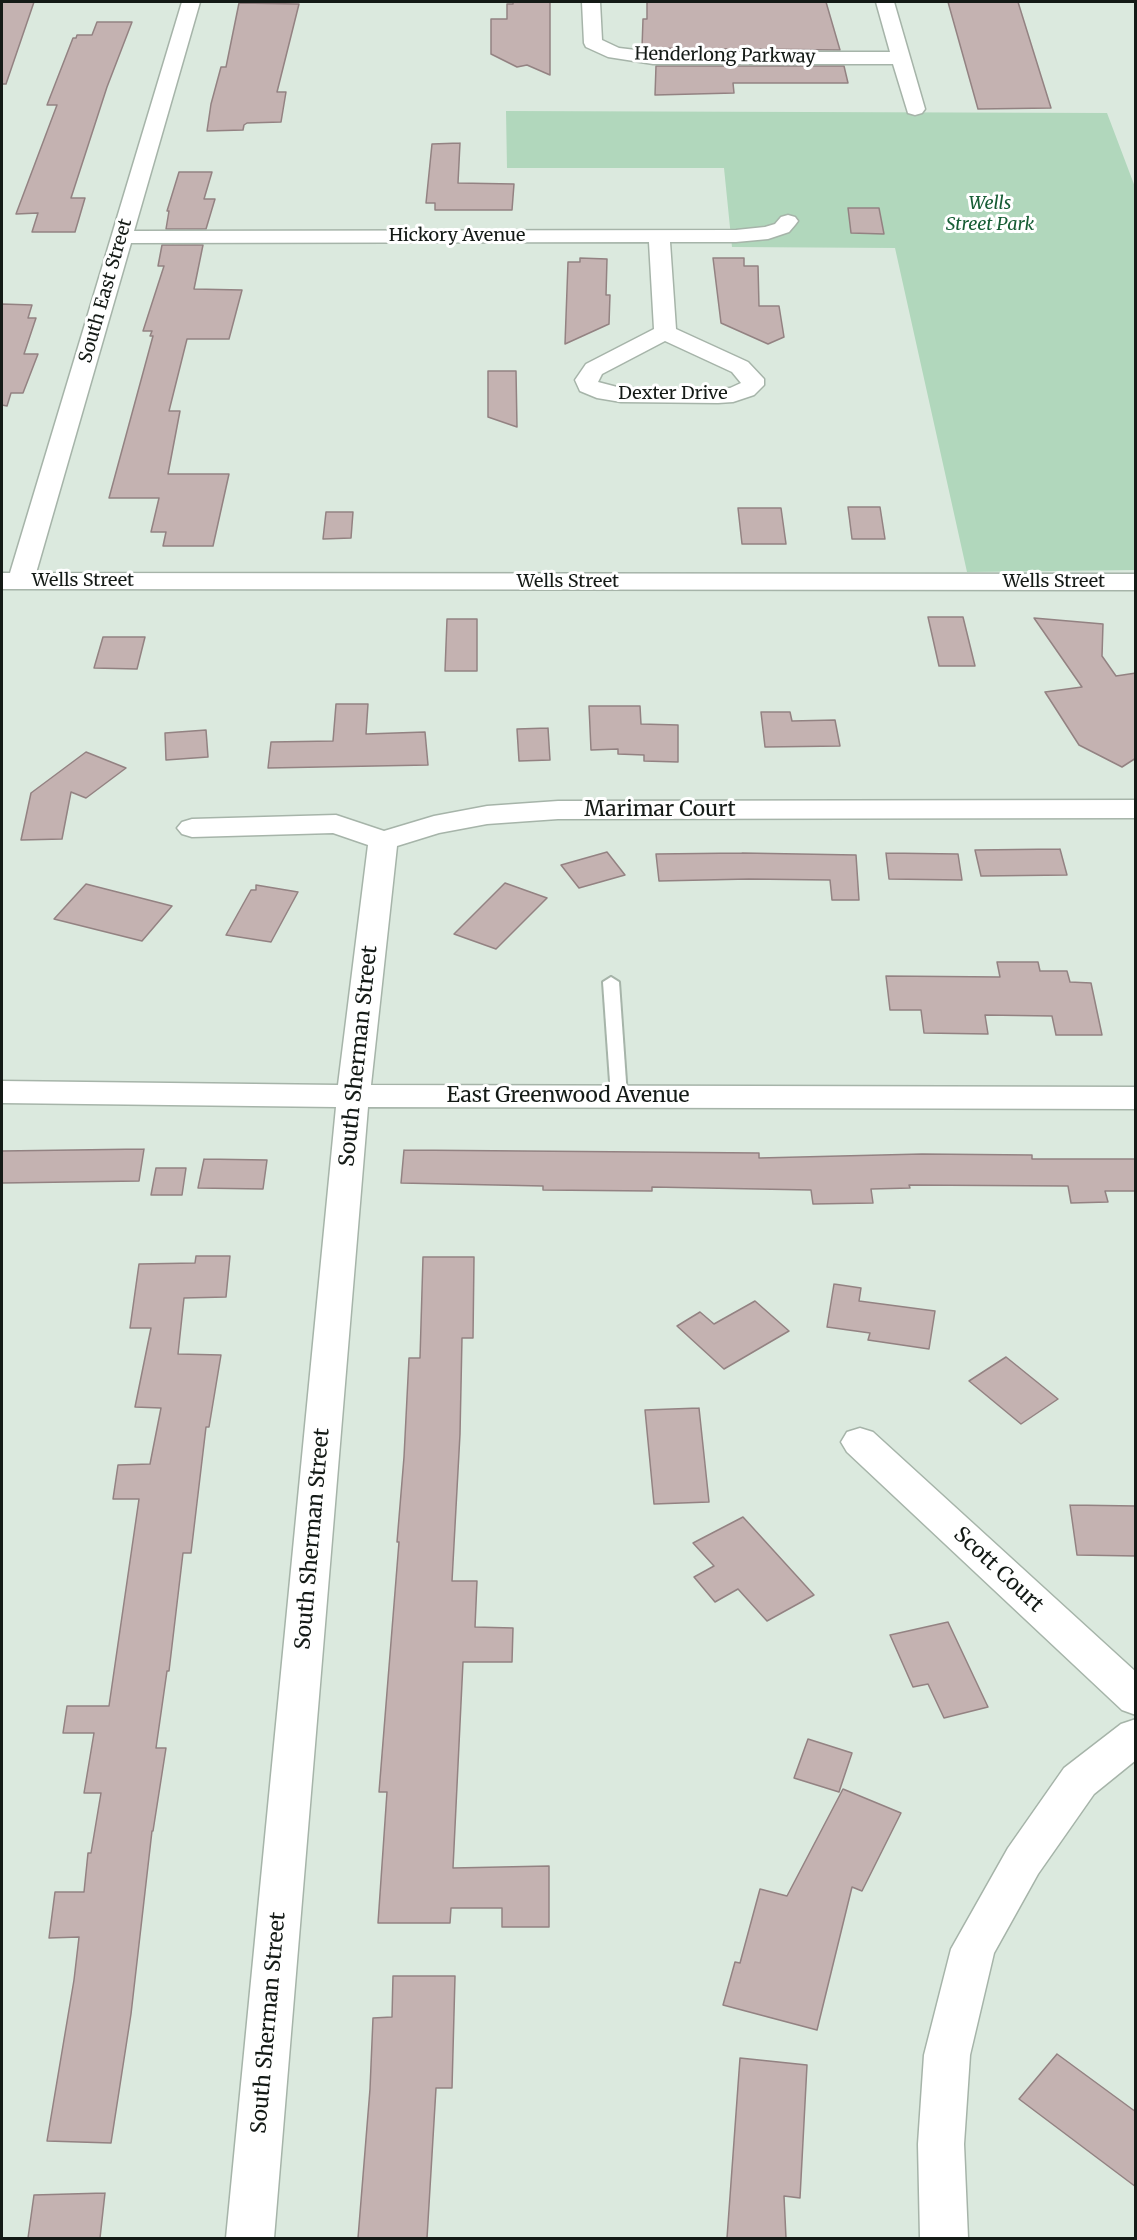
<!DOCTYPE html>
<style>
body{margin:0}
#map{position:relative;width:1137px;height:2240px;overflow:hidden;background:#dbe9de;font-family:Merriweather,serif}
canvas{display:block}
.frame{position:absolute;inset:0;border:3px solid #141a16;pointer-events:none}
</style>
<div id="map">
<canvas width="1137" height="2240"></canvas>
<div class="frame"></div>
</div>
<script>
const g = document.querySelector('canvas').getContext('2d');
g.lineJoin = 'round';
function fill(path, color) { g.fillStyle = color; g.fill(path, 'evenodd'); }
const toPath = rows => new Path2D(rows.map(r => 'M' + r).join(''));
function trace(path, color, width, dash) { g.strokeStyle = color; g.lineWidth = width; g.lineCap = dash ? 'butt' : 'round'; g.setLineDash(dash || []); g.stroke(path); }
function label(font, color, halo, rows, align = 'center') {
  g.font = font + ' Merriweather,serif'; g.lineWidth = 6; g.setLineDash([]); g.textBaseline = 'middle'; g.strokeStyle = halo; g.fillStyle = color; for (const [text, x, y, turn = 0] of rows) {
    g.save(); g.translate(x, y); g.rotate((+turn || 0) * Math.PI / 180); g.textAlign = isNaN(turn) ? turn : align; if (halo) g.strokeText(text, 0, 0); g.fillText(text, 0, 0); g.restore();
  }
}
const green = toPath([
 [506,111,1107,113,1135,187,1135,570,967,572,895,248,732,247,724,168,507,168]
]);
const building = toPath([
 [2,2,34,2,6,84,2,84,2,2],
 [513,2,550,2,550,75,527,65,517,67,491,54,491,19,507,19,507,4,513,4,513,2],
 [647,2,826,2,840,50,642,48,643,19,647,19,647,2],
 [948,2,1018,2,1051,108,978,109,948,2],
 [239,3,299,4,277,92,286,92,281,122,247,123,244,125,243,130,207,131,211,104,221,67,226,67,239,3],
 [97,22,132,22,107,87,71,198,85,198,75,232,32,232,38,213,16,214,57,105,47,105,73,38,76,38,77,35,92,35,97,22],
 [656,66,844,66,848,83,733,83,734,93,655,95,656,66],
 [460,143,458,183,514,184,512,210,435,210,435,203,426,203,432,144,460,143],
 [179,172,212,172,204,199,215,199,206,229,166,229,169,211,167,211,179,172],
 [848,208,879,208,884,234,851,233,848,208],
 [162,245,203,245,194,289,242,290,229,339,187,339,169,411,180,411,168,474,229,474,213,546,163,546,166,532,151,532,159,498,109,498,153,336,150,336,152,331,143,331,164,266,158,266,162,245],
 [580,258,607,259,606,295,610,295,609,324,565,344,568,262,580,262,580,258],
 [713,258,744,258,744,266,758,266,759,306,779,306,784,337,768,344,721,323,713,258],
 [2,304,32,305,28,318,36,318,24,354,38,354,23,393,11,393,7,406,2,405,2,304],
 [488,371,516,371,517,427,488,417,488,371],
 [848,507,880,507,885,539,852,539,848,507],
 [738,508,781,508,786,544,742,544,738,508],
 [326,512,353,512,351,538,323,539,326,512],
 [928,617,963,617,975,666,939,666,928,617],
 [1034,618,1103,624,1102,656,1116,676,1136,673,1136,758,1122,767,1079,745,1045,692,1082,687,1034,618],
 [447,619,477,619,477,671,445,671,447,619],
 [103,637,145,637,137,669,94,668,103,637],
 [336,704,368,704,366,734,425,732,428,765,268,768,271,742,333,741,336,704],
 [589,706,640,706,641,724,678,725,678,762,644,761,644,755,618,754,618,749,591,750,589,706],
 [761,712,790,712,792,721,835,720,840,746,765,747,761,712],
 [548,728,550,760,519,761,517,729,548,728],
 [206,730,208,757,166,760,165,733,206,730],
 [86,752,126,768,86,798,71,792,62,839,21,840,31,793,86,752],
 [1060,849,1067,875,981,876,975,850,1060,849],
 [607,852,625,875,579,888,561,865,607,852],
 [742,853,856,855,859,900,832,900,830,880,749,879,659,881,656,854,742,853],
 [886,853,958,854,962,880,889,879,886,853],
 [505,883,547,898,496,949,454,934,505,883],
 [86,884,172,906,142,941,54,919,86,884],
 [256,885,298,892,271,942,226,935,251,890,256,890,256,885],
 [997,962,1038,962,1040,971,1067,971,1070,982,1091,983,1102,1035,1056,1035,1052,1016,985,1015,988,1034,924,1033,921,1010,890,1010,886,976,1000,977,997,962],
 [144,1149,139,1181,2,1183,2,1151,144,1149],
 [404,1150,759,1153,759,1158,922,1154,1032,1155,1032,1159,1136,1159,1136,1191,1105,1191,1108,1202,1071,1203,1068,1186,909,1185,910,1188,871,1189,873,1203,813,1204,811,1190,652,1187,652,1191,543,1190,543,1186,401,1183,404,1150],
 [204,1159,267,1160,263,1189,198,1188,204,1159],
 [156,1168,186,1168,182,1195,151,1195,156,1168],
 [196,1256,230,1256,226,1297,184,1298,178,1354,221,1355,209,1427,206,1427,191,1553,183,1553,169,1671,167,1671,156,1748,166,1748,153,1831,152,1831,131,2014,111,2143,47,2141,74,1980,79,1937,49,1938,55,1892,84,1892,88,1853,91,1853,101,1793,84,1793,94,1733,63,1733,67,1706,109,1706,139,1499,113,1499,118,1465,150,1464,161,1408,135,1407,151,1328,130,1328,139,1264,195,1263,196,1256],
 [423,1257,474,1257,473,1338,462,1338,460,1434,452,1581,477,1581,475,1627,513,1628,512,1662,463,1662,453,1868,549,1866,549,1927,502,1927,502,1908,451,1908,450,1923,378,1923,387,1792,379,1792,399,1542,397,1542,404,1457,409,1358,420,1358,423,1257],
 [834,1284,861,1288,859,1301,935,1311,929,1349,868,1340,870,1333,827,1327,834,1284],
 [755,1301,789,1331,724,1369,677,1326,700,1312,714,1324,755,1301],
 [1006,1357,1058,1399,1021,1424,969,1381,1006,1357],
 [699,1408,709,1502,654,1504,645,1410,699,1408],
 [1070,1505,1136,1506,1136,1556,1077,1555,1070,1505],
 [743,1517,814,1595,767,1621,738,1589,715,1602,694,1577,714,1566,693,1543,743,1517],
 [948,1622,988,1707,944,1718,928,1684,913,1687,890,1635,948,1622],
 [808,1739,852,1753,839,1792,794,1778,808,1739],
 [843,1789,901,1813,862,1891,852,1887,817,2030,723,2005,735,1962,740,1963,760,1889,787,1896,843,1789],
 [393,1976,455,1976,452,2088,436,2088,427,2238,358,2238,370,2089,373,2018,392,2017,393,1976],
 [1057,2054,1136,2112,1136,2187,1019,2099,1057,2054],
 [740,2058,807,2065,800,2198,784,2196,786,2238,727,2238,740,2058],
 [105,2193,100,2238,28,2238,34,2195,105,2193]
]);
const service = toPath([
 [611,977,619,982,627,1096,625,1100,619,1101,613,1100,611,1096,603,982,611,977]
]);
const minor = toPath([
 [182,2,200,2,134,231,736,230,765,227,775,224,781,217,788,215,795,217,798,221,795,225,789,232,768,239,736,242,670,242,676,329,748,362,764,379,764,385,754,395,733,402,718,403,621,402,597,398,580,391,575,380,586,364,654,329,649,242,131,243,36,573,1136,574,1136,590,2,589,2,573,10,573,182,2],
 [665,341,732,372,741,383,730,388,718,389,621,388,598,382,602,374,665,341],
 [582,2,600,2,602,40,619,48,653,52,890,52,876,2,894,2,925,109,922,113,915,115,908,113,893,64,653,64,608,57,586,47,584,43,582,2],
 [1136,800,1136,818,558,819,487,824,439,833,397,846,371,1085,1136,1087,1136,1109,368,1107,274,2238,226,2238,336,1107,2,1103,2,1081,338,1085,368,845,333,833,192,837,182,834,177,828,182,822,192,819,336,815,384,831,434,816,487,806,558,801,1136,800],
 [860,1428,873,1432,1136,1672,1136,1715,1122,1710,847,1452,841,1442,847,1432,860,1428],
 [1136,1719,1136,1760,1094,1794,1038,1874,994,1953,970,2055,964,2144,968,2238,920,2238,918,2144,924,2055,951,1949,1008,1848,1064,1768,1121,1724,1136,1719]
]);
const farStreetnames = [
 ["Henderlong Parkway",725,56,1],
 ["Hickory Avenue",457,236],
 ["South East Street",106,291,-74],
 ["Dexter Drive",673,394],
 ["Wells Street",83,581],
 ["Wells Street",568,582],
 ["Wells Street",1054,582]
];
const farParknames = [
 ["Wells",990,204],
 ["Street Park",990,225]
];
const streetNames = [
 ["Marimar Court",660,810],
 ["South Sherman Street",359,1056,-84],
 ["East Greenwood Avenue",568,1096],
 ["South Sherman Street",313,1539,-85],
 ["Scott Court",998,1570,43],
 ["South Sherman Street",269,2023,-85]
];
fill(green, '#b1d7bc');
fill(building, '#c4b2b1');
trace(building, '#938282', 1.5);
trace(service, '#a6b4a9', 4);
trace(minor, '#a6b4a9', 3);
fill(service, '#fff');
fill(minor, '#fff');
label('18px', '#141a16', '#fff', farStreetnames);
label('italic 18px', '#175d35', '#fff', farParknames);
label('21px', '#141a16', '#fff', streetNames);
</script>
